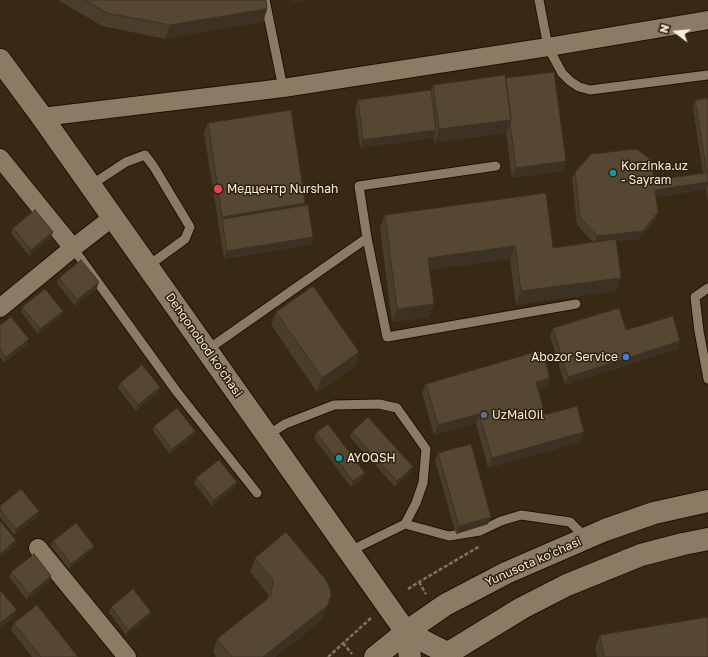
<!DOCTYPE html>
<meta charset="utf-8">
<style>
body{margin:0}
#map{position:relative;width:708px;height:657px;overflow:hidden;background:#382915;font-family:"Golos Text",sans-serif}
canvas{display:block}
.north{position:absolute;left:656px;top:12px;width:40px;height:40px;-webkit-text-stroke:3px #2e200c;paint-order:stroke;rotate:286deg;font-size:11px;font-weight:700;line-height:16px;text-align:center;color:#f8efe2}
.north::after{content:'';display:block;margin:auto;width:14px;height:18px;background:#f8efe2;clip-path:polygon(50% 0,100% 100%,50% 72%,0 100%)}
</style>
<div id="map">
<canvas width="708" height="657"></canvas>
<div class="north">N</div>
</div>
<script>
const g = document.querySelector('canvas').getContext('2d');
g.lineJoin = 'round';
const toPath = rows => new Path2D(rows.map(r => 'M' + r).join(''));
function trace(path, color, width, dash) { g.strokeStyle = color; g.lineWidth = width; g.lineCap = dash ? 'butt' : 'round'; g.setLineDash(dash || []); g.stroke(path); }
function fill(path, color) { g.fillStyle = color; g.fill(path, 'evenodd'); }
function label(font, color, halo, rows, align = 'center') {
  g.font = font + ' "Golos Text",sans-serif'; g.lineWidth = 3; g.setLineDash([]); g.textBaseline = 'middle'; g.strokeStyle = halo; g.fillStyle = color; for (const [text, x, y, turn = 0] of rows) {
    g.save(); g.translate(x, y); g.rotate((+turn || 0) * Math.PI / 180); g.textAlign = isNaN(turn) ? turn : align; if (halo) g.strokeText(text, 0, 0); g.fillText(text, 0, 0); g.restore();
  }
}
const path = toPath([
 [419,582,426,594],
 [408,589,419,582,480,546],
 [343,643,352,654],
 [328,657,371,618]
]);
const lane = toPath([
 [265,0,283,88],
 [539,0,548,47,562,73,570,81,579,87,590,90,708,75],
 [91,185,126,162,145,155,154,167,190,227,185,239,148,266],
 [367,238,359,186,496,166],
 [73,248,177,392,257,493],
 [708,288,695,297,699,331,708,379],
 [207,350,367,238,387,337,576,304],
 [268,435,285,424,334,405,379,404,397,408,414,432,426,449,423,483,416,503,405,524,350,551],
 [405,524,449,536,480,531,501,521,521,515,570,522,586,538]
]);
const street = toPath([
 [42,117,283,88,548,47,708,20],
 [0,158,73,248],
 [0,308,73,248,113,217],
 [38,548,127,657]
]);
const secondary = toPath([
 [0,60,42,117,406,632,410,657],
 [406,632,447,653],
 [375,657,406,632,445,605,506,573,605,530,654,513,708,501],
 [442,657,522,608,567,585,641,555,683,544,708,539]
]);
const wall = toPath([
 [58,0,266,0,267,9,263,22,165,39,102,26],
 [506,78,566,161,562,171,512,178,506,133,434,143,434,138,360,148,355,108,358,100,431,90,433,85],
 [708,98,708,201,706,189,656,197,658,212,655,220,640,239,616,241,621,278,616,291,516,305,510,259,429,270,429,317,392,322,380,228,385,215,553,248,593,242,577,225,572,179,575,172,654,180,703,173,693,108,695,100],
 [208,123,305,203,305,205,311,245,224,259,204,133],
 [13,228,51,238,29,256,11,233],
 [59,278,97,288,75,306,57,283],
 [22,307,63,311,61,316,38,334,21,312],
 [276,312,359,352,355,366,317,392,271,325],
 [0,325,29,339,27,345,4,363,0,357],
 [553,328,626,330,680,341,678,349,565,385,550,336],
 [550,378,547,388,538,390,545,415,580,442,488,468,476,423,434,435,422,393,426,384],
 [120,383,160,387,158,393,136,411,118,388],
 [154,426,193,436,170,454,153,431],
 [352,432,413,467,411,472,395,487,350,437],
 [316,433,363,478,351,487,314,438],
 [438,453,488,524,456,534,435,461],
 [196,478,237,482,235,488,212,506,194,483],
 [0,506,37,517,14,535,0,517],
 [53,541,94,546,92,551,69,569,51,546],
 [255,558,331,596,323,617,321,621,275,657,216,657,213,652,217,639,267,599,268,594,250,572],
 [11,572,51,576,49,582,27,600,9,577],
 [111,607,151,612,149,617,126,635,109,612],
 [14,623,78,657,32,657,11,630],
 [600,635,708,657,597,657,595,648]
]);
const shadedWall = toPath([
 [291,0,307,0,290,3],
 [267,9,263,22,165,39,170,25],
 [511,120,506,133,434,143,439,129],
 [436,130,434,138,360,148,363,140],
 [566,161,562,171,512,178,516,168],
 [708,182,708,184,706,189,652,197,655,190],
 [305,203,302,213,222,219,222,217],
 [658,212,655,220,640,239,595,243,597,236],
 [53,232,51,238,29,256,31,250],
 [313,237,311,245,224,259,227,251],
 [515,246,510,259,423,271,428,258],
 [621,278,616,291,516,305,521,291],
 [99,282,97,288,75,306,77,300],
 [434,304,429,317,392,322,397,309],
 [63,311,61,316,38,334,40,329],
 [29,339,27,345,4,363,6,357],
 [680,341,678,349,565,385,568,377],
 [359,352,355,366,317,392,322,378],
 [550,378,547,388,532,392,536,382],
 [160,387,158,393,136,411,138,405],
 [479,414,476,423,434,435,438,425],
 [195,431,193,436,170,454,172,449],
 [584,432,580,442,488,468,492,458],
 [413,467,411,472,395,487,397,481],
 [365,473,363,478,351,487,353,481],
 [237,482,235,488,212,506,214,500],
 [39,511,37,517,14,535,16,529],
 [491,517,488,524,456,534,459,526],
 [16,540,15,546,0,558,0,554],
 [94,546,92,551,69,569,71,564],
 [51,576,49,582,27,600,29,594],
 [328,604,323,617,321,621,275,657,263,657],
 [17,610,14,618,0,629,0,623],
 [151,612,149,617,126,635,128,630]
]);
const building = toPath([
 [85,0,266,0,267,9,170,25,107,13,85,0],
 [554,72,566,161,516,168,510,123,511,120,506,78,554,72],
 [505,75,511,120,439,129,433,85,505,75],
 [431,90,436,130,363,140,358,100,431,90],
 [708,98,708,182,655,190,658,212,643,231,597,236,580,217,575,172,591,154,637,149,651,160,654,180,707,173,695,100,708,98],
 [291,110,305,203,222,217,208,123,291,110],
 [546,193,553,248,616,239,621,278,521,291,515,246,428,258,434,304,397,309,385,215,546,193],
 [308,205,313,237,227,251,222,219,308,205],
 [35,210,53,232,31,250,13,228,35,210],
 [81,260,99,282,77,300,59,278,81,260],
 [313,286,359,352,322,378,276,312,313,286],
 [45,289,63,311,40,329,22,307,45,289],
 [619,308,626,330,673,316,680,341,568,377,553,328,619,308],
 [11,317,29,339,6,357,0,349,0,325,11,317],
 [542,350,550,378,536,382,545,415,577,406,584,432,492,458,479,414,438,425,426,384,542,350],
 [142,365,160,387,138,405,120,383,142,365],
 [177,408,195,431,172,449,154,426,177,408],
 [368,417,413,467,397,481,352,432,368,417],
 [328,424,365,473,353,481,316,433,328,424],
 [471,444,491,517,459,526,438,453,471,444],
 [219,460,237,482,214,500,196,478,219,460],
 [21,489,39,511,16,529,0,509,0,506,21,489],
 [0,521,16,540,0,554,0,521],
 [76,523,94,546,71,564,53,541,76,523],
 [286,532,326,580,330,588,331,596,328,604,326,607,263,657,232,657,217,639,271,596,273,580,255,558,286,532],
 [34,554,51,576,29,594,11,572,34,554],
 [133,589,151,612,128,630,111,607,133,589],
 [0,590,17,610,0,623,0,590],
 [37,605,78,657,41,657,14,623,37,605],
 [708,617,708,657,604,657,600,635,708,617]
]);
const markers = [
 [613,173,4,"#0f9aa8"],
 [218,189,5,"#e0444e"],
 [626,357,4,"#3f7fe0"],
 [484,415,4,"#5c6f8a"],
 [339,458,4,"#0f9aa8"]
];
const poiNames = [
 ["Korzinka.uz",621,166],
 ["- Sayram",621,180],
 ["Медцентр Nurshah",227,189],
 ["Abozor Service",618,357,"right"],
 ["UzMalOil",492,415],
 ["AYOQSH",347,458]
];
const streetNames = [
 ["Dehqonobod koʻchasi",204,345,55],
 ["Yunusota koʻchasi",533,562,-24]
];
trace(lane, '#1f1201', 11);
trace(street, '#1f1201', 20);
trace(secondary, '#1f1201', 24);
trace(path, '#7f7361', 2.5, [4, 2]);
trace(lane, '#8b7a64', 9);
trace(street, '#8b7a64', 18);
trace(secondary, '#8b7a64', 22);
fill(wall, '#4a3d2b');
fill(shadedWall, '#3c3223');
fill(building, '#564732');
trace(building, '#3c3223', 1);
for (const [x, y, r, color] of markers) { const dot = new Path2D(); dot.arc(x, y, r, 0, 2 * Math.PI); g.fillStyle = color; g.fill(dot); trace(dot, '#2e200c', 1.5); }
label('12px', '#f8efe2', '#2e200c', poiNames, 'left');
label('12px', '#f8efe2', '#2e200c', streetNames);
</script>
